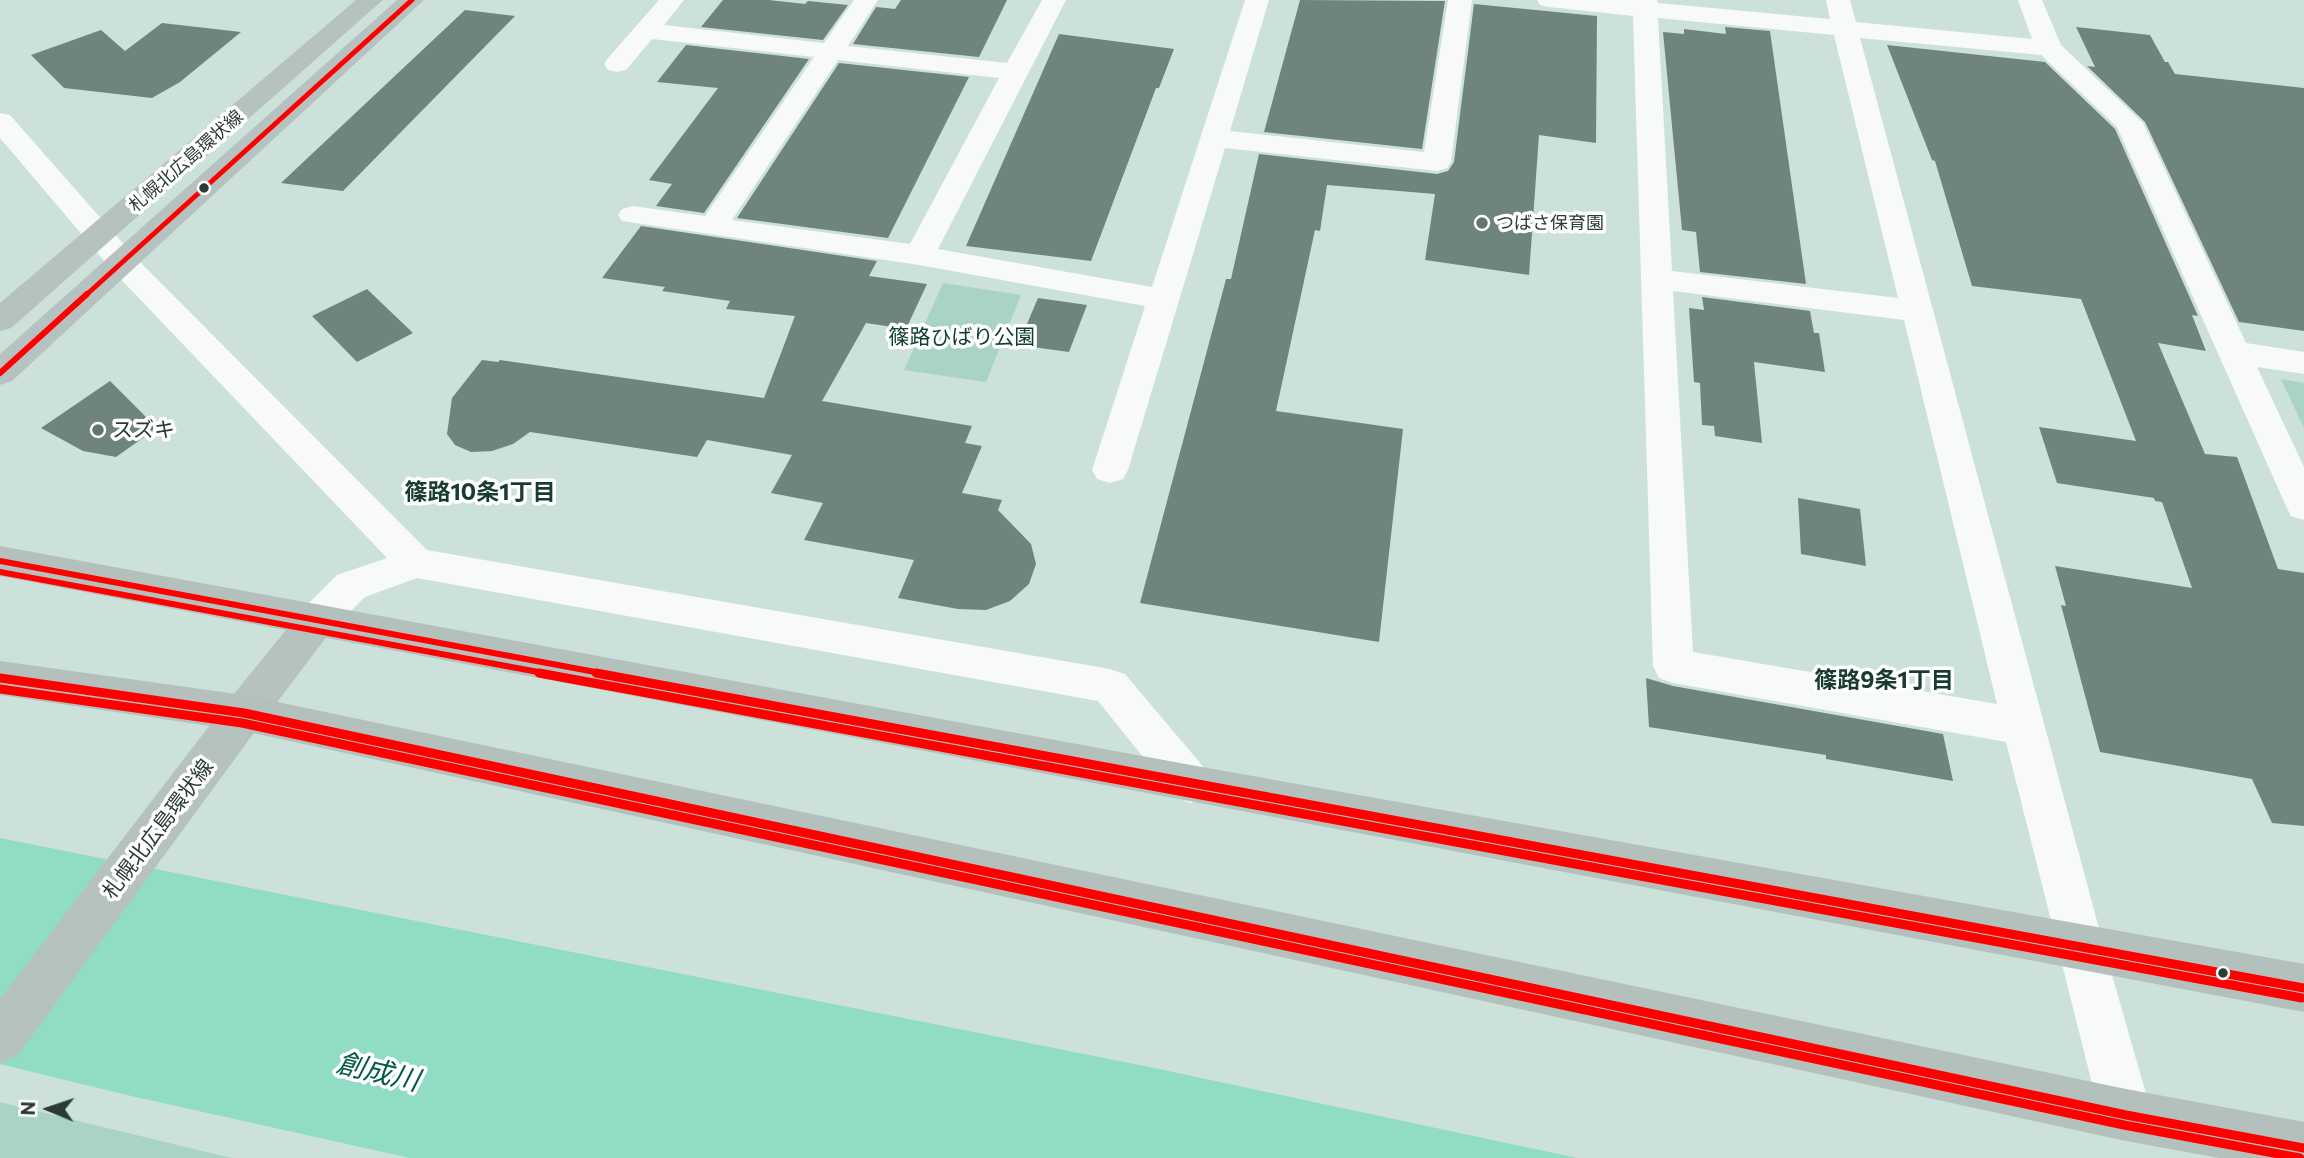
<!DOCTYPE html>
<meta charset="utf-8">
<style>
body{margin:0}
#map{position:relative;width:2304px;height:1158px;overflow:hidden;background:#cbe1d9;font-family:Commissioner,sans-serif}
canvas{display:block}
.north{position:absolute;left:14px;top:1074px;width:70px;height:70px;-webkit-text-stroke:5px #fff;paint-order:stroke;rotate:272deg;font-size:19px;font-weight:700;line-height:28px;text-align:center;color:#2a3a35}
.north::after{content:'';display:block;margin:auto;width:24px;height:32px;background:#2a3a35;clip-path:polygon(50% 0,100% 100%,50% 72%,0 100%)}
</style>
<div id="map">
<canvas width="2304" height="1158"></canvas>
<div class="north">N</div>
</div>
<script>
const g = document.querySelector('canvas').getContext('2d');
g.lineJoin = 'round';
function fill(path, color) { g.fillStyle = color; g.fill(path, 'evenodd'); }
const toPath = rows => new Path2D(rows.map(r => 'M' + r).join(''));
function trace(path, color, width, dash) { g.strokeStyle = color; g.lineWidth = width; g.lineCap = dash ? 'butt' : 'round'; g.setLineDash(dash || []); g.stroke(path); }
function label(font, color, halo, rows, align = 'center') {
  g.font = font + ' Commissioner,"Noto Sans JP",sans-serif'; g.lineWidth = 7; g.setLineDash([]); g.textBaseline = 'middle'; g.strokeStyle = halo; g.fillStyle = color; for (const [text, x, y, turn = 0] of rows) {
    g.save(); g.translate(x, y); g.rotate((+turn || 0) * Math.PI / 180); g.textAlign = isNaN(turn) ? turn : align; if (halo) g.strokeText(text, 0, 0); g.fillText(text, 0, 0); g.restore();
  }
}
const green = toPath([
 [943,283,1021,295,986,382,904,370],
 [2281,379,2304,383,2304,428],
 [0,1102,231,1158,0,1158]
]);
const water = toPath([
 [0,838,1154,1068,1577,1158,410,1158,127,1095,0,1064]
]);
const building = toPath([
 [723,0,769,0,805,4,808,1,848,5,823,40,701,27],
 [901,0,1007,0,979,57,853,44,876,7,895,9],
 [1300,0,1445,1,1422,149,1264,132],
 [1474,4,1597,16,1596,143,1539,135,1529,275,1425,260,1435,194,1327,185,1320,231,1315,230,1276,411,1403,429,1379,642,1140,603,1226,279,1231,279,1259,154,1437,174,1448,171,1454,162],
 [465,10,515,16,343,191,281,183],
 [162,23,241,32,180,82,152,98,64,88,31,55,101,30,125,51],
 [1725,27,1770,31,1806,284,1700,272,1696,232,1682,230,1663,32,1684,34,1684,29,1726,34],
 [2076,27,2150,35,2165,62,2168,62,2175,74,2304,88,2304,331,2239,322,2145,122,2087,66,2095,67],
 [1059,34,1174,49,1159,88,1156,88,1091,261,966,246],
 [686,45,809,59,704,213,656,206,672,184,649,180,718,88,657,82],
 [1887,45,2045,62,2115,129,2198,316,2192,315,2206,351,2158,343,2205,454,2237,457,2278,569,2304,573,2304,826,2272,823,2252,779,2100,752,2061,605,2066,606,2055,566,2192,588,2162,502,2155,501,2154,498,2057,483,2039,427,2136,441,2081,299,1972,286,1935,161,1932,160],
 [839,63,969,77,888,238,737,218],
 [641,226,877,261,869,276,927,284,906,329,866,323,822,401,972,426,965,443,982,446,962,493,1002,500,998,510,1031,544,1036,564,1029,584,1010,601,986,610,958,609,898,598,914,560,804,540,823,503,771,493,792,455,707,440,697,457,530,432,513,444,492,451,471,452,455,445,447,434,452,398,482,360,498,362,500,360,764,398,795,316,726,309,730,301,662,291,665,287,602,278],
 [367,289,413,333,357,362,312,316],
 [1702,297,1810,311,1814,333,1819,333,1825,372,1754,362,1762,443,1715,436,1714,426,1702,425,1700,383,1694,382,1689,308,1704,310],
 [1038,298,1087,305,1069,352,1018,345],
 [110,381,157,428,116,457,83,451,41,428],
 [1798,498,1860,509,1866,566,1801,554],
 [1646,678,1673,686,1943,734,1953,781,1826,759,1826,755,1649,727]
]);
const minor = toPath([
 [659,0,684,0,664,25,824,43,854,0,878,0,848,46,1007,63,1042,0,1066,0,938,249,1152,287,1245,0,1269,0,1230,131,1424,152,1448,0,1472,0,1451,162,1447,168,1437,171,1225,148,1128,470,1123,479,1110,483,1097,479,1092,470,1145,306,919,265,622,221,618,215,622,209,633,206,705,216,814,57,652,39,626,70,617,72,608,70,604,64,608,58,659,0],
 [838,60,999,78,910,244,732,220,838,60],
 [1537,0,1657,0,1658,3,1830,19,1826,0,1850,0,1856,22,2032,39,2018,0,2042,0,2061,45,2143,123,2246,343,2304,352,2304,374,2257,367,2304,467,2304,520,2291,516,2286,506,2117,127,2041,55,1860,38,2104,947,2152,1115,2144,1133,2126,1141,2108,1133,2100,1115,2006,742,1673,683,1659,678,1653,666,1633,16,1549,7,1540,5,1537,0],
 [1658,18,1834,35,1898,298,1672,271,1658,18],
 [1673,291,1904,320,1997,704,1693,652,1673,291],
 [0,113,10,115,134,256,427,550,1110,669,1125,674,1206,770,1213,784,1206,798,1191,803,1176,798,1098,701,417,578,365,597,331,631,317,636,303,631,297,620,303,609,337,575,387,558,112,270,0,138,0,113]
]);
const primary = toPath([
 [356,0,383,0,11,328,0,331,0,303,356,0],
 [397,0,424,0,12,381,0,385,0,354,397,0],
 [317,604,331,609,337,620,331,631,259,726,17,1056,0,1064,0,999,229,700,303,609,317,604]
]);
const trunk = toPath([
 [0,546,1191,765,2304,964,2304,1012,0,576,0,546],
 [0,661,244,695,2126,1089,2304,1122,2304,1158,2219,1158,2126,1141,244,731,0,695,0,661]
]);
const bus1Far2 = toPath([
 [85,296,412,0]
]);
const bus1Far1 = toPath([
 [0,373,87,294],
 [0,561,606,674]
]);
const bus1 = toPath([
 [596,673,2304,988],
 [0,678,244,713,2126,1115,2304,1148]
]);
const bus2Far1 = toPath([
 [0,572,549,674]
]);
const bus2 = toPath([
 [539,673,2302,998],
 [0,689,242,723,2124,1125,2300,1158]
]);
const markers = [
 [204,188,6,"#2a3a35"],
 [1482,223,7,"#62746e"],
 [98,430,7,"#62746e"],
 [2223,973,6,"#2a3a35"]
];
const farStreetnames = [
 ["札幌北広島環状線",186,161,-41]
];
const farPoinames = [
 ["つばさ保育園",1496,223]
];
const parkNames = [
 ["篠路ひばり公園",962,337]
];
const poiNames = [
 ["スズキ",112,430]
];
const streetNames = [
 ["札幌北広島環状線",158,829,-53]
];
const neighbourhoodNames = [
 ["篠路10条1丁目",480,492],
 ["篠路9条1丁目",1884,680]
];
const nearWaternames = [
 ["創成川",378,1072,13]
];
fill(green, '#a9d4c5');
fill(water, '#90dcc5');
fill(building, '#6f847d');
fill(minor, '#f7faf9');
fill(primary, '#b6c2bf');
fill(trunk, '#b3c0bc');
trace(bus1Far2, '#f00', 5);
trace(bus1Far1, '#f00', 6);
trace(bus1, '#f00', 9);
trace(bus2Far1, '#f00', 6);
trace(bus2, '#f00', 9);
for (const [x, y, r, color] of markers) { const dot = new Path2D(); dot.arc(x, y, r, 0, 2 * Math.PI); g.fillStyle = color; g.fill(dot); trace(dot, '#fff', 2.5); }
label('18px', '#2a3a35', '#fff', farStreetnames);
label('18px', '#2a3a35', '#fff', farPoinames, 'left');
label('21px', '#0f3d31', '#fff', parkNames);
label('21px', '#2a3a35', '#fff', poiNames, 'left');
label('21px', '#2a3a35', '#fff', streetNames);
label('bold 23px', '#183c32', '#fff', neighbourhoodNames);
label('italic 28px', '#065c49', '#fff', nearWaternames);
</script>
